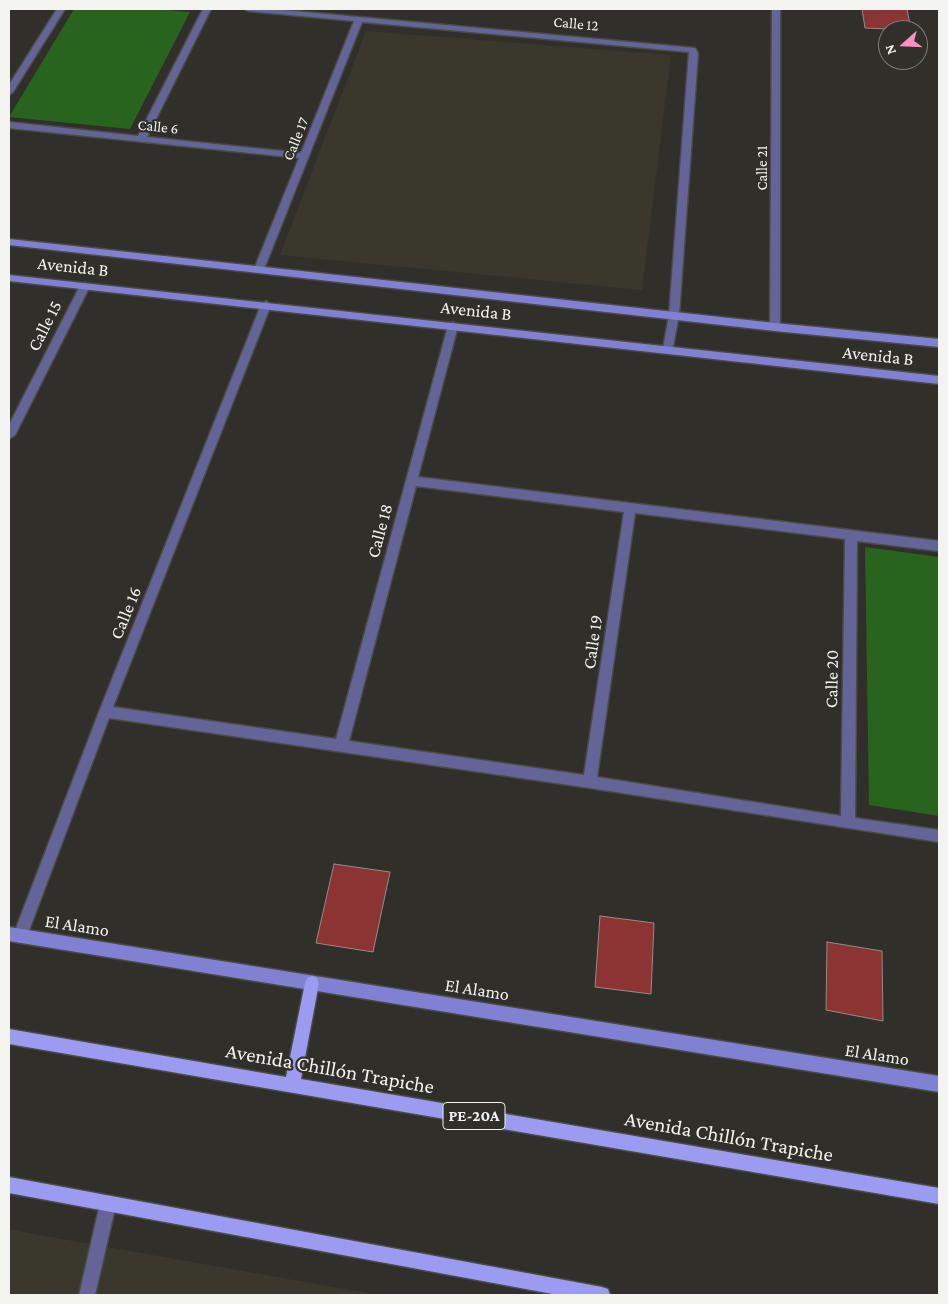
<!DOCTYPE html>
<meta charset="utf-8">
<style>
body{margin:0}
#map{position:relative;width:948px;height:1304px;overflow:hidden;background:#302f29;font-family:"Crimson Pro",serif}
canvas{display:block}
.frame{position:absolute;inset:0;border:10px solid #f3f3ef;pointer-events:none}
.north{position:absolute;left:878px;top:20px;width:50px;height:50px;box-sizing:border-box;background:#302f29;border:1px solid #7e7d78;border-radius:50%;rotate:250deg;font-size:14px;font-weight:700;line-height:20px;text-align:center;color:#f3f3ef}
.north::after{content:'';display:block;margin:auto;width:18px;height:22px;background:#fb8fc4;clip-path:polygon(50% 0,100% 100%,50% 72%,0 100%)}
</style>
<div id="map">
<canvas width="948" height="1304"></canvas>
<div class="frame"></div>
<div class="north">N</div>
</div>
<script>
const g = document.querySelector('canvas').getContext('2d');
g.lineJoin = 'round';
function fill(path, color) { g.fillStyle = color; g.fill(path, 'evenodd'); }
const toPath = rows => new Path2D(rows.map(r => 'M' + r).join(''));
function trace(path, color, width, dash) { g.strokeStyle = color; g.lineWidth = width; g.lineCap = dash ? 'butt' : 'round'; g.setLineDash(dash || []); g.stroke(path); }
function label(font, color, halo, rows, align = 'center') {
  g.font = font + ' "Crimson Pro",serif'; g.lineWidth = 4.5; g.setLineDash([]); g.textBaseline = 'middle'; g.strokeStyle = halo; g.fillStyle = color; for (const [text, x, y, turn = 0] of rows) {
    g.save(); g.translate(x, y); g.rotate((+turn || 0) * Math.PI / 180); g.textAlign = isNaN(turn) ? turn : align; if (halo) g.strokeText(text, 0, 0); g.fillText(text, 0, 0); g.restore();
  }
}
const built = toPath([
 [366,31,671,55,642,290,280,255],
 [9,1229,34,1234,379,1295,9,1295]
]);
const green = toPath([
 [74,9,152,9,190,12,130,129,9,117],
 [865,547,939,557,939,816,869,805]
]);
const building = toPath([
 [862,9,907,9,911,30,865,28,862,9],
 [334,864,390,872,373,952,316,943,334,864],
 [600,916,654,923,651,994,595,987,600,916],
 [827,942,882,951,883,1021,826,1010,827,942]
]);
const street = toPath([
 [57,9,65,9,13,92,9,95,9,85,57,9],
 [203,9,211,9,147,137,301,153,354,21,248,11,244,9,272,9,695,48,698,53,679,315,672,352,668,353,663,349,669,315,689,52,362,22,264,269,259,272,254,269,299,158,9,128,9,122,138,136,203,9],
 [772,9,780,9,780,327,775,331,770,327,772,9],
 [85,283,90,286,15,435,9,439,9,425,80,286,85,283],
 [266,301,271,305,113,707,336,739,448,326,453,322,458,326,418,477,939,541,939,551,857,541,855,818,939,830,939,842,590,788,109,718,25,941,20,943,15,941,13,936,99,712,261,305,266,301],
 [416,486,624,512,584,775,349,741,416,486],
 [635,513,845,539,841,816,597,777,635,513],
 [108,1196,114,1198,116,1204,95,1295,79,1295,100,1204,102,1198,108,1196]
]);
const secondary = toPath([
 [9,239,775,323,939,339,939,347,775,331,9,245,9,239],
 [9,275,939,376,939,384,9,281,9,275],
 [9,927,939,1076,939,1092,9,941,9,927]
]);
const primary = toPath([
 [312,976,317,978,319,983,301,1079,939,1188,939,1204,9,1044,9,1029,286,1077,305,983,307,978,312,976],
 [9,1177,602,1287,608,1289,610,1295,558,1295,9,1193,9,1177]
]);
const farStreetnames = [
 ["Calle 12",576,24,5],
 ["Calle 6",158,127,6],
 ["Calle 17",296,139,-68],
 ["Calle 21",762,168,-90]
];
const shields = [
 [474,1116,62]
];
const shieldNames = [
 ["PE-20A",474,1116]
];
const streetNames = [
 ["Avenida B",73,267,6],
 ["Avenida B",476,311,6],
 ["Calle 15",45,326,-63],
 ["Avenida B",878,356,6],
 ["Calle 18",380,531,-75],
 ["Calle 16",126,613,-68],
 ["Calle 19",593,642,-82],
 ["Calle 20",832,679,-89],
 ["El Alamo",77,926,9],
 ["El Alamo",477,990,9],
 ["El Alamo",877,1055,9]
];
const nearStreetnames = [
 ["Avenida Chillón Trapiche",330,1069,10],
 ["Avenida Chillón Trapiche",729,1137,10]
];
fill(built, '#3a382c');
fill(green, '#28641e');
fill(building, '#8c3333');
trace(building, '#948c8b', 1);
trace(street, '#4b4a45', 3);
trace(secondary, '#4b4a45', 3);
trace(primary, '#4b4a45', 3);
fill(street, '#636498');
fill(secondary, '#8181d4');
fill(primary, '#9a9bf1');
label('15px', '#f3f3ef', '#302f29', farStreetnames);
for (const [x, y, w] of shields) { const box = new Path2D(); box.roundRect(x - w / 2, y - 13.5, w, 27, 4); g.fillStyle = '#302f29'; g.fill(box); trace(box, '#f3f3ef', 1); }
label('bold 16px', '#f3f3ef', null, shieldNames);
label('18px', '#f3f3ef', '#302f29', streetNames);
label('21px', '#f3f3ef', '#302f29', nearStreetnames);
</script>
